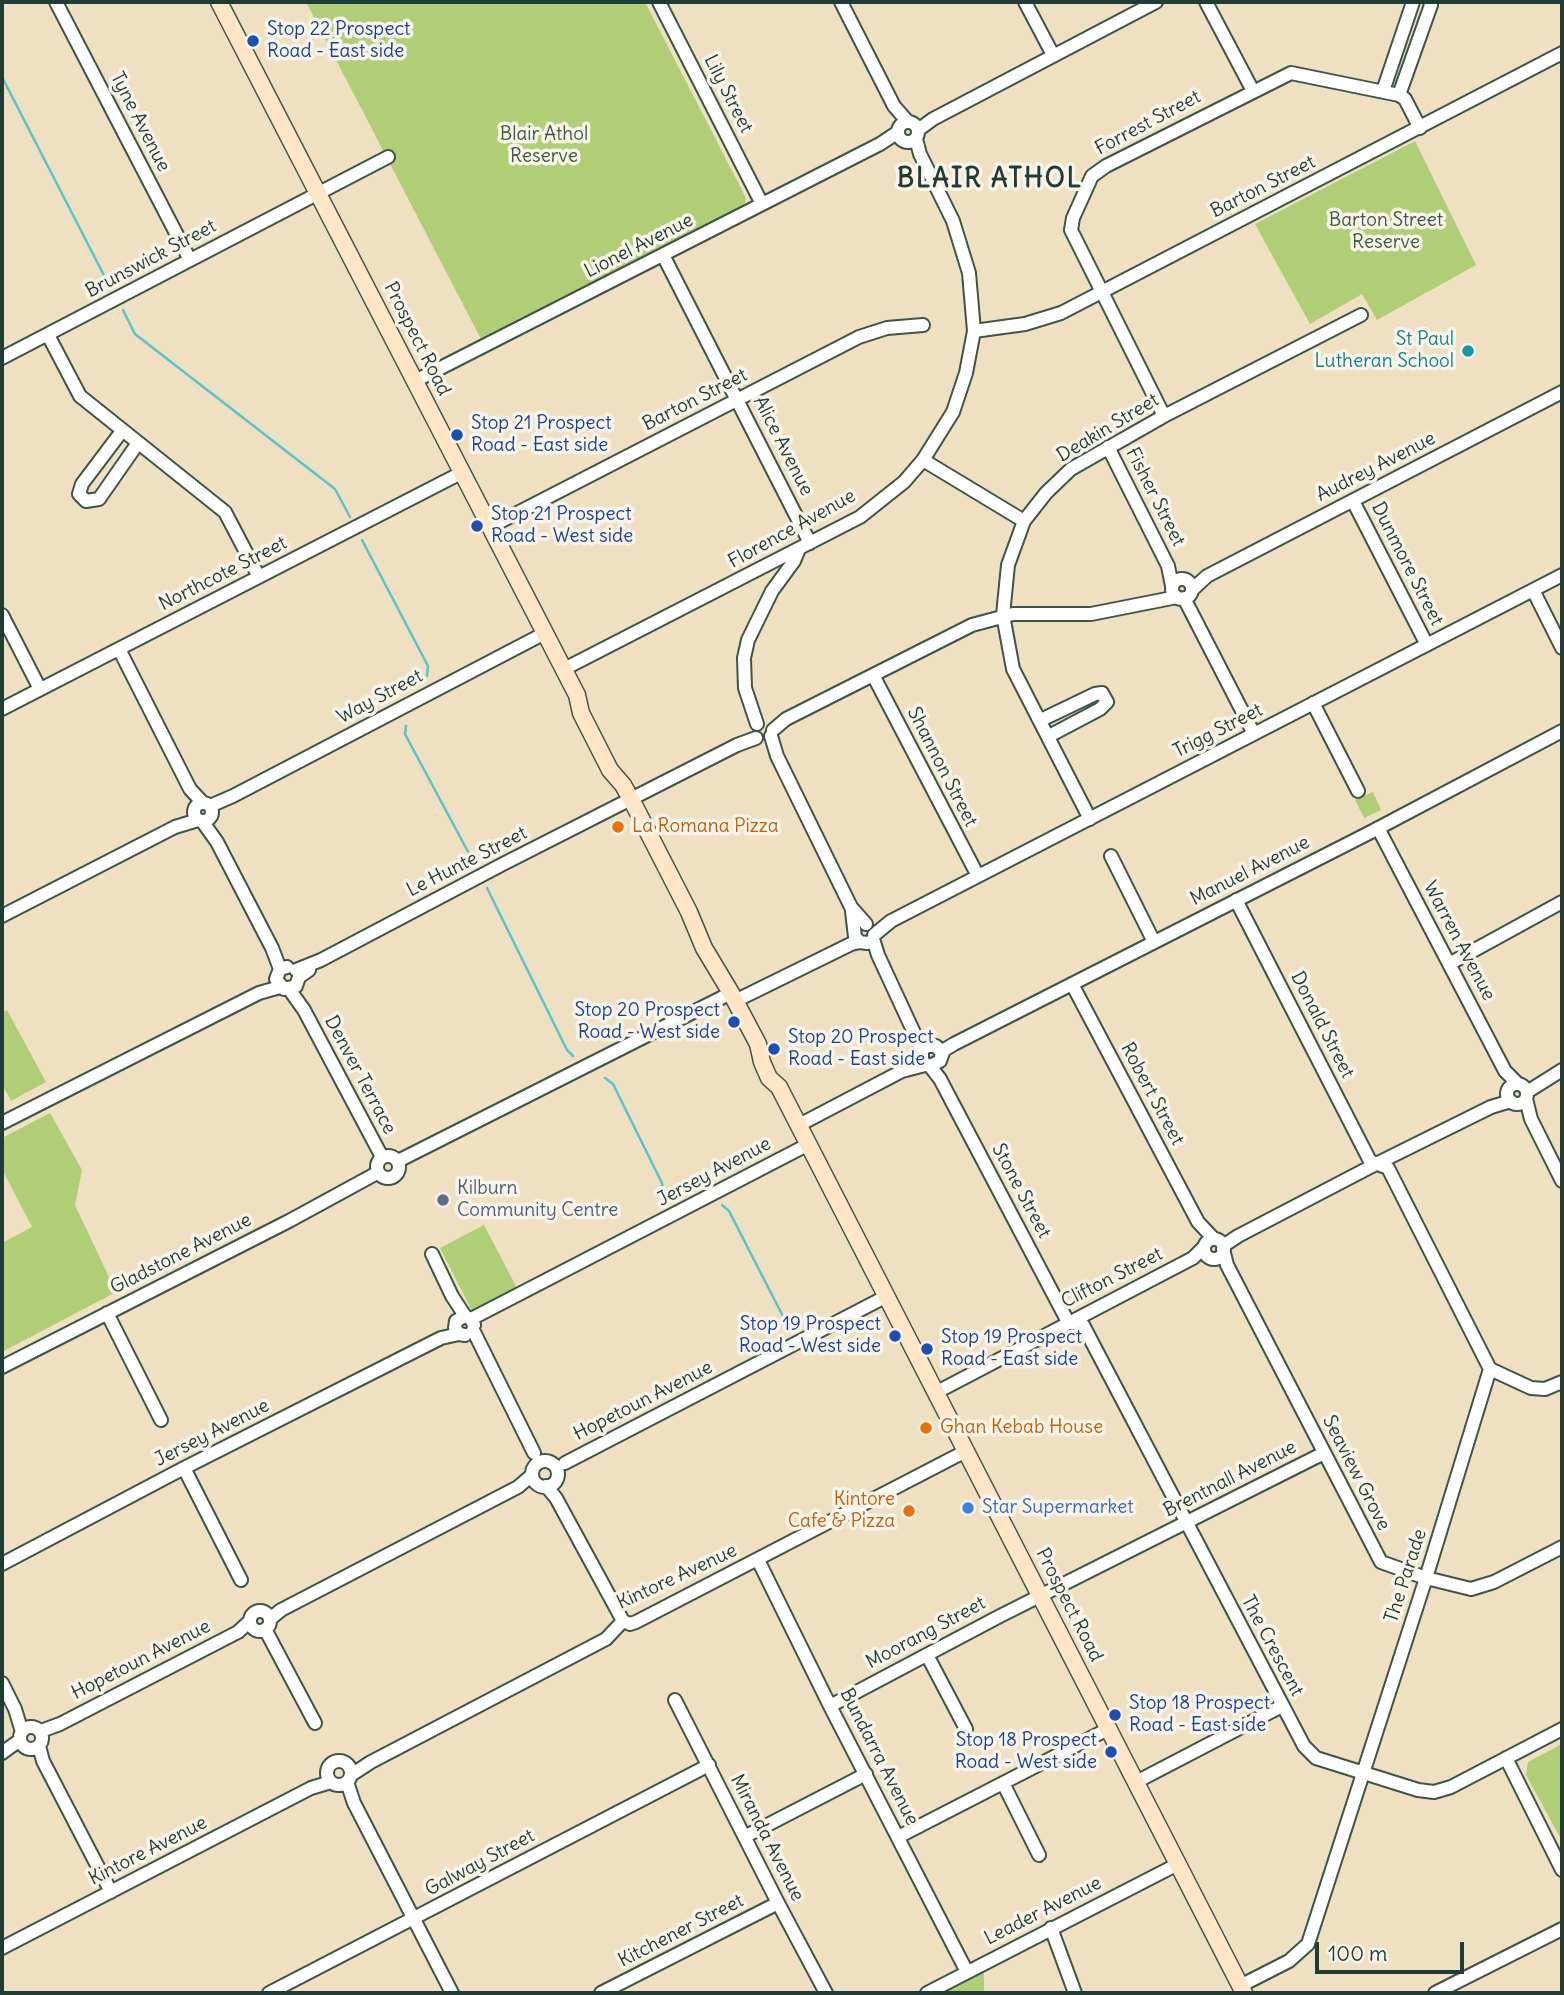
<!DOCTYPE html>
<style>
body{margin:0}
#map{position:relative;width:1564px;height:1995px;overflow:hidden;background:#efe0c1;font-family:Delius,sans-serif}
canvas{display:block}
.frame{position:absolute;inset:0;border:4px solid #1f3d34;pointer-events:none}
.scale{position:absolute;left:1315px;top:1942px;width:149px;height:32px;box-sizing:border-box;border:4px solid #1f3d34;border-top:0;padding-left:9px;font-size:21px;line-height:24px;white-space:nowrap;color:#1f3d34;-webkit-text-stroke:5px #f7f3e8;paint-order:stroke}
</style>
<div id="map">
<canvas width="1564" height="1995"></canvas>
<div class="frame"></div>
<div class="scale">100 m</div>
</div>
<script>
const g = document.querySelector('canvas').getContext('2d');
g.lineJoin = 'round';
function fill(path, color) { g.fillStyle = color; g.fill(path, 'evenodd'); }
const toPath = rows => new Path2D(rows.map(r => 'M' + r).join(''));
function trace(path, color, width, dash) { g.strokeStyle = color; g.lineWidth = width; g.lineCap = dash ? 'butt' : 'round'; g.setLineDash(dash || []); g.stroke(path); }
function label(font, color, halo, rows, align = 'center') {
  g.font = font + ' Delius,sans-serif'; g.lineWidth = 7; g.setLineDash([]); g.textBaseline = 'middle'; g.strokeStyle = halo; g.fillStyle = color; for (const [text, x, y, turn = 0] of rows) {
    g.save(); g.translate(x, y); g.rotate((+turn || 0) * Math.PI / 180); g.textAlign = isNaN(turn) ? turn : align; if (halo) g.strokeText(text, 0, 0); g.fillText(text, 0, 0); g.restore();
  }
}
const green = toPath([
 [306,2,645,2,746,198,744,206,482,341],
 [1415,141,1476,265,1377,320,1362,294,1310,324,1255,224],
 [1373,792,1381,810,1364,818,1355,800],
 [7,1010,46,1082,11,1101,2,1084,2,1013],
 [50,1113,82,1170,75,1205,116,1292,2,1352,2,1243,32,1227,2,1169,2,1138],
 [484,1225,517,1288,472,1311,440,1248],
 [1562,1744,1562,1841,1526,1775,1528,1762],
 [984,1970,984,1993,938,1993]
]);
const stream = toPath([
 [2,77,111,289],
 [123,310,135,334,335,489,350,517],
 [362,540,428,666,427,676],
 [406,726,405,734,474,863],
 [487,888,567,1050,573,1056],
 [605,1078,613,1084,662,1183,664,1195,672,1199],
 [722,1205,729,1211,790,1330]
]);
const minor = toPath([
 [56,2,190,260],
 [659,2,762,204],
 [841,2,894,106,908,122],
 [1025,2,1053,55],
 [1206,2,1253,91],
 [1383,91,1413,2],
 [1399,95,1431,5,1430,2],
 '898 132a10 10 0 1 1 20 0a10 10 0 1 1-20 0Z',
 [918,130,933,119,1156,2],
 [663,255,810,543],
 [974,331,1025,324,1061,313,1562,53],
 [48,335,80,396,225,512,259,577],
 [2,358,388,157],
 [415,381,880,144,898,132],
 [1164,416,1071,230,1073,218,1092,176,1106,166,1291,73,1399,95,1405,99,1420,128],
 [122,431,82,484,79,494,86,501,99,499,138,443],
 [1108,447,1168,566,1172,586],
 [923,460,1024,521],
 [1353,501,1427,645],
 [490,527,859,337,887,328,923,325],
 '1172 589a10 10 0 1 1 20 0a10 10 0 1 1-20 0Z',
 [1192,590,1207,576,1562,392],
 [1533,590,1562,648],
 [1184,598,1254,734],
 [2,615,40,689],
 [119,649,190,789,203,803],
 [564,669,860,517,904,482,923,460,953,412,966,373,974,331,969,273,953,221,920,154,916,139],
 [873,675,978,876],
 [1313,703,1358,791],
 [2,709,461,473],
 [1041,720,1095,694,1102,693,1107,702,1100,709,1049,736],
 [757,724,745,688,744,658,748,640,772,591,794,561,799,549],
 [773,730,786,719,972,625,1013,614,1091,614,1177,597],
 [771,736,777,756,851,907,866,924],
 '194 812a9 9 0 1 1 18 0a9 9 0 1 1-18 0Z',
 [210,806,233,796,545,633],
 [1090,819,1013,669,1003,615,1008,565,1024,521,1046,493,1071,469,1164,416,1361,315],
 [202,821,217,842,272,948,280,969],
 [1378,828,1505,1071,1517,1083],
 [1111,856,1154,942],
 [1236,900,1370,1161,1388,1168,1490,1369,1426,1578,1308,1944,1289,1961,1240,1986],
 [852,911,855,937,860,942,867,943],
 [2,916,175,827,198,820],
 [874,935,891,921,1562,575],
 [873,939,878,955,922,1050,922,1062,930,1066,940,1061,942,1053,936,1046,927,1046,922,1050],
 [1449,964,1562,902],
 [287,967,280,969,276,979,284,989,296,986,299,977,309,970],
 [296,970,321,960,503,864,737,745,756,738],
 [1072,984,1198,1222,1214,1239],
 [289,989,304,1010,382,1157],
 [735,1001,851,944,860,942],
 [941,1058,944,1050,954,1044,1369,833,1562,731],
 [930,1066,940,1079,1068,1322,1083,1325,1304,1746,1316,1758,1418,1790,1434,1792,1451,1787,1562,1729],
 '1507 1094a10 10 0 1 1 20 0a10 10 0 1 1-20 0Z',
 [1527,1092,1562,1070],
 [1526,1099,1531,1119,1562,1181],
 [2,1123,259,993,280,987],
 [799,1125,902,1071,925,1065],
 '377 1167a11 11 0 1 1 22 0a11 11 0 1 1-22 0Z',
 [398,1161,731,993],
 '1204 1249a10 10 0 1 1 20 0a10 10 0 1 1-20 0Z',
 [1223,1246,1238,1236,1376,1164,1491,1107,1511,1101],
 [1223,1249,1227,1265,1381,1562,1426,1578,1471,1589,1494,1582,1562,1547],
 [432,1254,452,1296,465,1316],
 [107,1313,161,1420],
 [471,1319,809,1144],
 [473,1330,534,1453],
 [465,1335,459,1334,455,1328,456,1321,465,1316,471,1319,474,1325],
 [2,1367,289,1221,377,1173],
 [1490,1369,1531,1388,1545,1389,1562,1382],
 [937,1392,1193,1258,1204,1247],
 '532 1474a13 13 0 1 1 26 0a13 13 0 1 1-26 0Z',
 [565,1463,887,1296],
 [184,1468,241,1580],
 [546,1486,556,1498,623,1621],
 [758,1560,830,1706,967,1972],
 [2,1564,184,1468,441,1338,459,1334],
 '250 1621a10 10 0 1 1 20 0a10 10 0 1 1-20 0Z',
 [270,1619,281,1610,518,1487,532,1475],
 [265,1629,315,1723],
 [927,1655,966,1729],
 [2,1683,15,1709,22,1732],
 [675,1700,778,1903,826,1993],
 [830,1706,1000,1616,1324,1453],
 '20 1738a11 11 0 1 1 22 0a11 11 0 1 1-22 0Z',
 [41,1731,60,1724,238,1632,250,1621],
 [39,1746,43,1761,111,1892],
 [2,1753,20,1740],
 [1506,1758,1562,1870],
 '327 1773a12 12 0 1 1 24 0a12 12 0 1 1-24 0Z',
 [351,1775,371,1762,606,1639,623,1621,630,1624,636,1622,966,1451],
 [347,1782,354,1803,452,1993],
 [1136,1782,1282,1706],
 [1003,1783,1039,1855],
 [746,1836,866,1774],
 [898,1837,1108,1729],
 [1051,1928,1075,1993],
 [2,1948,311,1788,331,1782],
 [269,1993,709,1765],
 [601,1993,778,1903],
 [927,1993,1178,1864],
 [1435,1993,1562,1929]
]);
const secondary = toPath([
 [219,2,577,695,581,713,610,770,623,785,631,799,689,912,704,948,731,993,758,1044,762,1062,769,1078,779,1087,1244,1993]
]);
const markers = [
 [253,41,7,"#1a4fb4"],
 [1468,351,7,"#0f9aa8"],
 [457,435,7,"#1a4fb4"],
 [477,526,7,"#1a4fb4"],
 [618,827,7,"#e8710a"],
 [734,1022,7,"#1a4fb4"],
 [774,1049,7,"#1a4fb4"],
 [443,1200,7,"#5c6f8a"],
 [895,1336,7,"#1a4fb4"],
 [927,1349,7,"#1a4fb4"],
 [926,1428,7,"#e8710a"],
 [968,1508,7,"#3f7fe0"],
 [909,1511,7,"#e8710a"],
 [1115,1715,7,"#1a4fb4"],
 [1111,1752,7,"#1a4fb4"]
];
const transitNames = [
 ["Stop 22 Prospect",267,30],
 ["Road - East side",267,52],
 ["Stop 21 Prospect",471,424],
 ["Road - East side",471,446],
 ["Stop 21 Prospect",491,515],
 ["Road - West side",491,537],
 ["Stop 20 Prospect",720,1011,"right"],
 ["Road - West side",720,1033,"right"],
 ["Stop 20 Prospect",788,1038],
 ["Road - East side",788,1060],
 ["Stop 19 Prospect",881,1325,"right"],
 ["Road - West side",881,1347,"right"],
 ["Stop 19 Prospect",941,1338],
 ["Road - East side",941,1360],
 ["Stop 18 Prospect",1129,1704],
 ["Road - East side",1129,1726],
 ["Stop 18 Prospect",1097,1741,"right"],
 ["Road - West side",1097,1763,"right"]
];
const streetNames = [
 ["Lily Street",728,94,63],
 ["Tyne Avenue",140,122,63],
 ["Forrest Street",1148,123,-28],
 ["Barton Street",1263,187,-27],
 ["Lionel Avenue",639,246,-27],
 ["Brunswick Street",151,259,-28],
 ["Prospect Road",417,339,63],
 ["Barton Street",695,400,-27],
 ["Deakin Street",1108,428,-31],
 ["Alice Avenue",783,446,63],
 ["Audrey Avenue",1376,467,-27],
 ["Fisher Street",1155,497,63],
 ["Florence Avenue",792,529,-29],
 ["Dunmore Street",1407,564,63],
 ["Northcote Street",223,574,-27],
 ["Way Street",380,697,-28],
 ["Trigg Street",1218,731,-27],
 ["Shannon Street",942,767,63],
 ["Le Hunte Street",467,862,-27],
 ["Manuel Avenue",1250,871,-27],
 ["Warren Avenue",1459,941,62],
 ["Donald Street",1322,1025,63],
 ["Denver Terrace",360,1075,62],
 ["Robert Street",1152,1094,62],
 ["Jersey Avenue",714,1172,-28],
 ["Stone Street",1021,1191,62],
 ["Gladstone Avenue",181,1254,-27],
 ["Clifton Street",1112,1278,-27],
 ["Hopetoun Avenue",643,1401,-27],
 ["Jersey Avenue",212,1433,-27],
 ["Seaview Grove",1356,1473,63],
 ["Brentnall Avenue",1230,1479,-27],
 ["The Parade",1406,1576,-72],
 ["Kintore Avenue",677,1577,-25],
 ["Prospect Road",1069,1605,63],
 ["Moorang Street",926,1633,-28],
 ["The Crescent",1272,1646,62],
 ["Hopetoun Avenue",141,1660,-27],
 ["Bundarra Avenue",879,1757,63],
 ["Miranda Avenue",767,1838,63],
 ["Kintore Avenue",148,1851,-27],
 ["Galway Street",480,1863,-28],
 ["Leader Avenue",1043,1911,-27],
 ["Kitchener Street",681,1931,-27]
];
const parkNames = [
 ["Blair Athol",544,135],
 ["Reserve",544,157],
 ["Barton Street",1386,221],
 ["Reserve",1386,243]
];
const cultureNames = [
 ["St Paul",1454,340],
 ["Lutheran School",1454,362]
];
const foodNames = [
 ["La Romana Pizza",632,827],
 ["Ghan Kebab House",940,1428],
 ["Kintore",895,1500,"right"],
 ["Cafe & Pizza",895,1522,"right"]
];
const serviceNames = [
 ["Kilburn",457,1189],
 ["Community Centre",457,1211]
];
const shopNames = [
 ["Star Supermarket",982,1508]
];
const districtNames = [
 ["BLAIR ATHOL",990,180]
];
fill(green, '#afce75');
trace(stream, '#57c4ce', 2.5);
trace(minor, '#3e5549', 16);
trace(secondary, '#3e5549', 19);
trace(minor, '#fff', 12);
trace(secondary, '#fee5c5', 16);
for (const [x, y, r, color] of markers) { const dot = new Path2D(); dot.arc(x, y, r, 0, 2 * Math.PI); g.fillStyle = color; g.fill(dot); trace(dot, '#f7f3e8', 2.5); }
label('19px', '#164399', '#f7f3e8', transitNames, 'left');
label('19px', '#1f3d34', '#f7f3e8', streetNames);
label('19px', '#3c5a41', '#f7f3e8', parkNames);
label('19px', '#0d838f', '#f7f3e8', cultureNames, 'right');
label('19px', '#c56008', '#f7f3e8', foodNames, 'left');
label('19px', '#4e5e75', '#f7f3e8', serviceNames, 'left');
label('19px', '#366cbe', '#f7f3e8', shopNames, 'left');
g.letterSpacing = '2px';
label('bold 26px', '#1f3d34', '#f7f3e8', districtNames);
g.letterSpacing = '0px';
</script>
